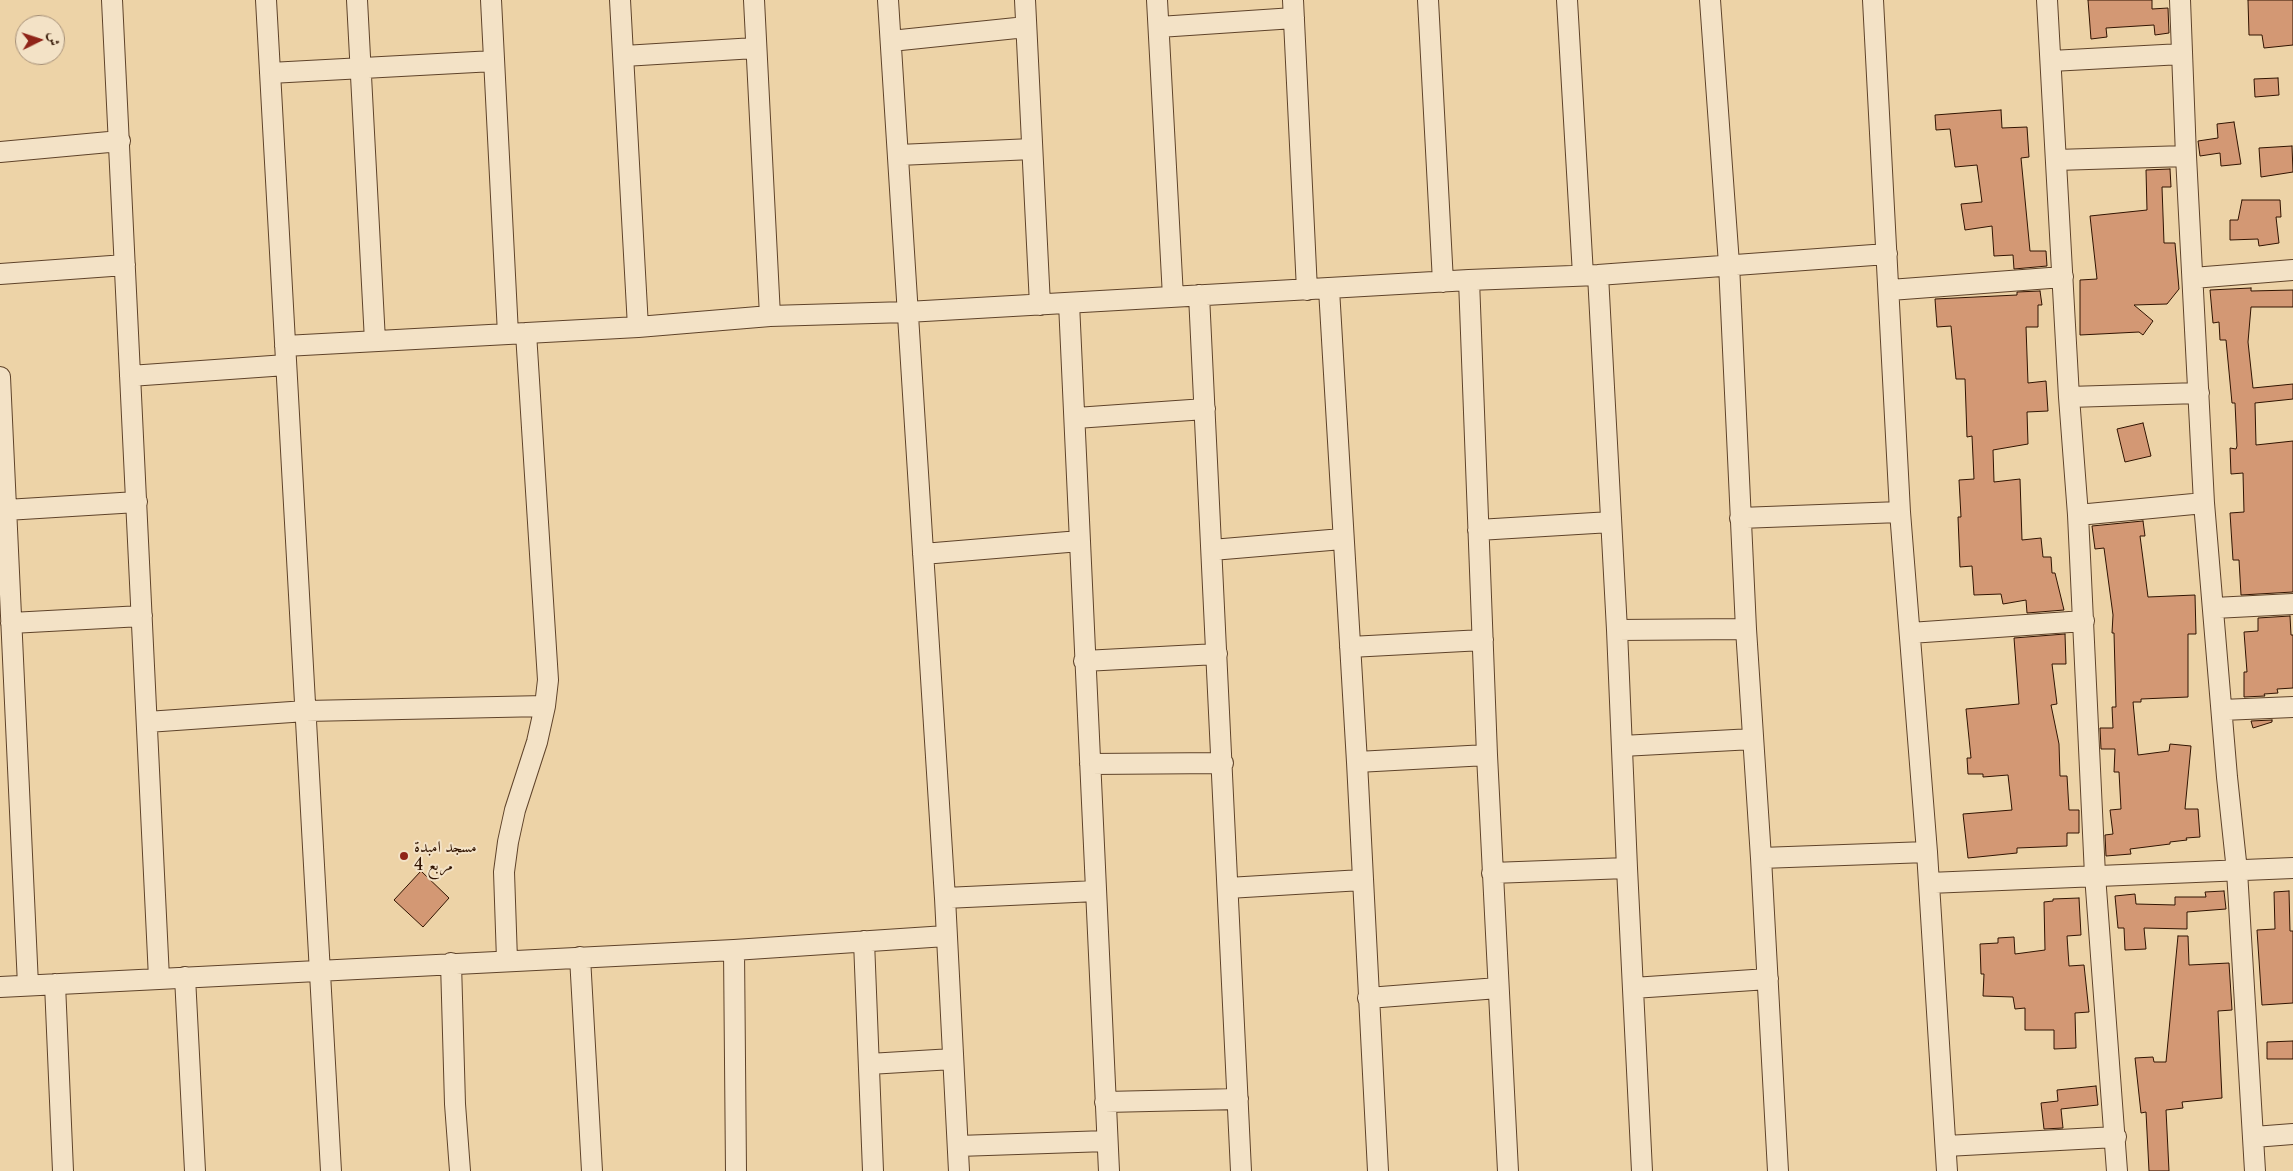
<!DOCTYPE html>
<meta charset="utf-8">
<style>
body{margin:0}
#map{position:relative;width:2293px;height:1171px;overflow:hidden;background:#edd3a7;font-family:"Libre Caslon Text",Amiri,serif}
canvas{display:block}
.north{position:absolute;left:15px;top:15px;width:50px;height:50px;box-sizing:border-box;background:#f3e2c6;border:1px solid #a58f77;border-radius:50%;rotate:86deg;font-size:14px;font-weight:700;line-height:20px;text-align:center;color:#301301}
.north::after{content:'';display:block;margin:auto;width:18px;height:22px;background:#8f2418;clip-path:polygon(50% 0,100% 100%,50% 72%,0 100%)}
</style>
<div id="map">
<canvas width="2293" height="1171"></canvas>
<div class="north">ش</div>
</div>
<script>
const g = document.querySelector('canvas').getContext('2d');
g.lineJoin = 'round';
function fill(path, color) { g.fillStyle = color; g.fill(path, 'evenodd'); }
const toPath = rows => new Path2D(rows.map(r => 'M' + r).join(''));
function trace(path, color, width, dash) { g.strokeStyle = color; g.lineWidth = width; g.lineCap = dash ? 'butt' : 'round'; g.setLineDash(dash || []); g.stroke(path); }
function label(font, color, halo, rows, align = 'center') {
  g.font = font + ' "Libre Caslon Text",Amiri,serif'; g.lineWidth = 4; g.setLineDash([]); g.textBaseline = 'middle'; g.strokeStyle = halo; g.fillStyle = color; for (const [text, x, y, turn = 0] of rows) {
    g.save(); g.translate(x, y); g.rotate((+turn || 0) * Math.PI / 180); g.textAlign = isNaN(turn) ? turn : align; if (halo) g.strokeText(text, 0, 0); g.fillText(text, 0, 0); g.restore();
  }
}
const building = toPath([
 [2088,0,2152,0,2152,9,2168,8,2169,33,2155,35,2154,25,2106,28,2107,37,2091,39,2088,0],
 [2248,0,2293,0,2293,45,2264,48,2262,35,2249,35,2248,0],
 [2278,78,2279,95,2255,97,2254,79,2278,78],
 [2001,110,2002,128,2027,127,2029,157,2021,158,2030,251,2046,251,2047,266,2014,269,2013,255,1994,256,1992,226,1965,230,1961,204,1982,202,1977,165,1955,167,1950,129,1936,130,1935,115,2001,110],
 [2234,122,2241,164,2221,166,2220,153,2200,156,2198,141,2218,138,2217,124,2234,122],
 [2292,146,2293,172,2261,177,2259,148,2292,146],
 [2170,169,2171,187,2162,187,2164,243,2175,243,2179,289,2167,304,2134,305,2153,321,2143,335,2139,332,2080,335,2080,280,2097,279,2090,216,2147,210,2146,170,2170,169],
 [2242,200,2280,200,2281,217,2276,217,2279,243,2259,246,2258,239,2230,240,2230,220,2238,220,2242,200],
 [2251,288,2251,291,2293,290,2293,307,2251,307,2248,342,2253,388,2293,384,2293,399,2255,403,2256,445,2293,441,2293,592,2241,595,2239,560,2233,560,2230,513,2244,512,2243,473,2231,474,2230,448,2236,449,2237,446,2235,403,2232,403,2226,340,2220,340,2219,322,2213,323,2210,290,2251,288],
 [2040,291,2042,305,2038,305,2038,327,2026,327,2028,383,2046,381,2048,411,2027,412,2028,444,1993,450,1994,482,2020,479,2022,540,2041,538,2043,557,2051,557,2052,573,2055,573,2064,610,2027,613,2026,600,2003,604,2001,594,1974,595,1972,566,1960,567,1958,517,1961,517,1959,480,1974,479,1972,436,1967,437,1965,379,1956,379,1951,326,1937,327,1935,299,2017,295,2017,292,2040,291],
 [2143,423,2151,456,2125,462,2117,429,2143,423],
 [2143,521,2145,536,2140,536,2148,597,2195,595,2196,634,2188,634,2188,697,2141,699,2141,702,2133,702,2138,755,2169,751,2170,744,2191,746,2185,809,2198,809,2200,837,2186,838,2187,840,2170,842,2170,844,2130,849,2131,854,2106,856,2105,835,2113,834,2110,810,2121,809,2119,772,2114,772,2115,749,2101,749,2100,728,2113,728,2112,707,2116,707,2114,633,2112,633,2113,615,2104,548,2095,549,2092,526,2143,521],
 [2290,616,2291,635,2293,635,2293,688,2277,689,2278,693,2264,694,2265,696,2244,697,2244,672,2247,672,2244,632,2258,631,2258,618,2290,616],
 [2065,634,2066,664,2052,664,2057,704,2051,705,2059,744,2060,776,2067,776,2069,810,2079,810,2079,833,2067,833,2067,846,2017,848,2017,853,1968,858,1963,814,2012,810,2008,775,1983,777,1983,774,1968,774,1967,758,1971,758,1966,709,2019,704,2014,638,2065,634],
 [2272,720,2272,722,2253,728,2251,721,2272,720],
 [421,871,449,898,423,927,394,900,421,871],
 [2224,891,2226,909,2187,912,2187,929,2144,928,2146,949,2125,950,2124,928,2118,928,2115,896,2135,894,2136,904,2175,905,2175,897,2206,897,2205,892,2224,891],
 [2289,891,2290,931,2293,931,2293,1003,2262,1005,2257,930,2275,929,2274,892,2289,891],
 [2079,898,2081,935,2067,936,2069,966,2084,965,2089,1012,2075,1013,2076,1048,2054,1049,2054,1030,2025,1030,2025,1008,2015,1009,2013,997,1983,996,1984,974,1981,974,1980,944,1998,943,1998,938,2014,937,2015,954,2045,950,2044,902,2053,901,2053,899,2079,898],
 [2178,936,2188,936,2189,965,2229,963,2232,1010,2218,1011,2222,1098,2182,1102,2183,1108,2166,1110,2169,1171,2149,1171,2146,1112,2141,1113,2135,1058,2153,1057,2154,1062,2166,1062,2178,936],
 [2293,1041,2293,1059,2267,1059,2267,1042,2293,1041],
 [2096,1086,2098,1105,2061,1109,2063,1128,2044,1129,2041,1103,2058,1101,2057,1090,2096,1086]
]);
const minor = toPath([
 [112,0,159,978],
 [266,0,331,1171],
 [357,0,375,341],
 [491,0,508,334],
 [620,0,638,327],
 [754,0,770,316],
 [888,0,945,898,959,1171],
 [1025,0,1040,305],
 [1157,0,1173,297],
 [1293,0,1307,290],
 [1428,0,1443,282],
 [1567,0,1583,275],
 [1710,0,1729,264,1746,629,1761,858,1778,1171],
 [1873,0,1900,512,1927,852,1947,1171],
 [2047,0,2069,397,2078,515,2095,875,2117,1171],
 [2180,0,2186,156,2204,503,2227,777,2237,871,2255,1171],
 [1159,27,1294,18],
 [891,41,1026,27],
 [624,56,755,48],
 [2051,61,2182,54],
 [270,73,494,61],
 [0,152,120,141],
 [899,155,1032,149],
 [2056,160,2186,156],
 [0,274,125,265],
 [1598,275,1617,630,1627,868,1642,1171],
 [2193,278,2293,270],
 [1469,280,1487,755,1508,1171],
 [1329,289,1357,762,1378,1171],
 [1890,290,2063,277],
 [1199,295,1241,1171],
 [1069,303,1109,1171],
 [285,346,638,327,770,316,907,312,1469,280,1598,275,1887,254],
 [130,376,286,365],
 [0,377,28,985],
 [2069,397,2199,393],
 [1076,418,1205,409],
 [6,510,137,502],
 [2078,515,2204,503],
 [1740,518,1900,512],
 [1478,530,1611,522],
 [1212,550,1342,539],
 [923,554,1080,541],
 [2214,608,2293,604],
 [11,623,142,616],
 [1617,630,1746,629],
 [1910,633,2084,621],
 [1350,647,1483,640],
 [1084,661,1217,654],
 [2222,710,2293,707],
 [147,722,306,711,545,706],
 [1622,746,1753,739],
 [1357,762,1487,755],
 [1090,764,1223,763],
 [1761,858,1927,852],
 [1492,873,1627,868],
 [1929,883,2293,868],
 [1228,888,1362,880],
 [945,898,1096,891],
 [864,941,873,1171],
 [734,950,736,1171],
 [580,957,592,1171],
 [507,960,504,872,508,842,515,810,537,742,545,706,548,680,526,333],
 [451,963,455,1104,460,1171],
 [185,977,195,1171],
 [55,984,63,1171],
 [0,987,734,950,946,936],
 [1633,988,1768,979],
 [1368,998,1498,988],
 [869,1064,953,1059],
 [1105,1102,1238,1099],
 [2254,1137,2293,1134],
 [958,1146,1107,1141],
 [1946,1146,2116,1137]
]);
const markers = [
 [404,856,5,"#8f2418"]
];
const poiNames = [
 ["مسجد امبدة",414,847],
 ["مربع 4",414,865]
];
fill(building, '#d39874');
trace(building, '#301301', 1);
trace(minor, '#5f432a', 22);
trace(minor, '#f3e2c6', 20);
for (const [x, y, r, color] of markers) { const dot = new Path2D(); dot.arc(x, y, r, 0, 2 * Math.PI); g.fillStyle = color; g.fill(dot); trace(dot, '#f3e2c6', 2); }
label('16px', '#301301', '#f3e2c6', poiNames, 'left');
</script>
